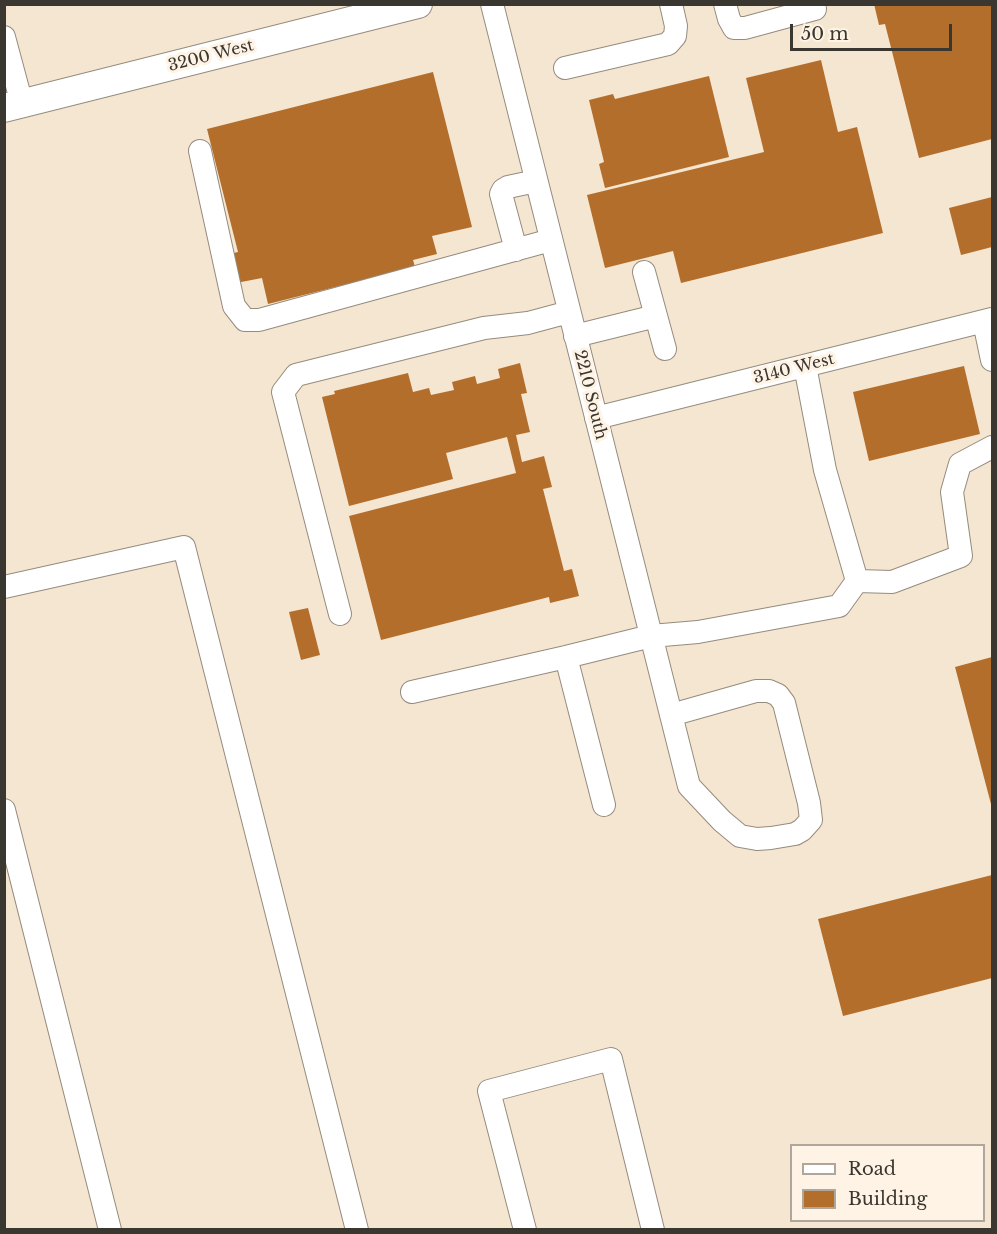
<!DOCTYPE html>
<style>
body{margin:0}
#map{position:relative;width:997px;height:1234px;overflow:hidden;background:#fef3e4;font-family:"Libre Baskerville",serif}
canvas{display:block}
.frame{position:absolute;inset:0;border:6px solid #3a3630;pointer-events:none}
.legend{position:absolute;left:790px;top:1144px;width:195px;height:78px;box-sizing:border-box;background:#fef3e4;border:2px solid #b0a79c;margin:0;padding:8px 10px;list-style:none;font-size:18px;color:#3a3630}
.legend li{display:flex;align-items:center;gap:12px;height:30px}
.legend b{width:30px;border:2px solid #b0a79c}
.scale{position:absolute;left:790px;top:24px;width:162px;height:27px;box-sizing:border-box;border:3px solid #3a3630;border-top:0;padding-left:8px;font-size:18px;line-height:21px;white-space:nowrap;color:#3a3630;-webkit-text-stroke:4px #fef3e4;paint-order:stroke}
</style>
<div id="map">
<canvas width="997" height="1234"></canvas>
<div class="frame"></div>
<ul class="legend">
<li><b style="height:8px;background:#fff"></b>Road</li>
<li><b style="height:16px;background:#b46e2c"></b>Building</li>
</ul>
<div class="scale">50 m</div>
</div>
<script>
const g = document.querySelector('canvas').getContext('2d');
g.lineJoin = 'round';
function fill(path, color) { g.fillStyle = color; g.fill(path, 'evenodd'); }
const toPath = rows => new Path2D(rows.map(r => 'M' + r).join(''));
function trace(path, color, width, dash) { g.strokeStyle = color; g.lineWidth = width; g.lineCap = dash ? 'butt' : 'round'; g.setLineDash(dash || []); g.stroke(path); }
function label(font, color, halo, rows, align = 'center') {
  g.font = font + ' "Libre Baskerville",serif'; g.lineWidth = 6; g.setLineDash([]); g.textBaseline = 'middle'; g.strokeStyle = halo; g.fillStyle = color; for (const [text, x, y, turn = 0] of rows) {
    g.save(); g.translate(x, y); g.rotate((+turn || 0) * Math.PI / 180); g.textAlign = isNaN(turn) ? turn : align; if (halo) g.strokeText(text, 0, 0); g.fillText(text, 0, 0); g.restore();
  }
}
const built = toPath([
 [5,5,992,5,992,1229,5,1230],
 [792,1146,984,1146,984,1220,792,1220]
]);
const building = toPath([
 [874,4,992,4,992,139,919,158,885,24,879,25],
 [821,60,838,132,857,127,883,233,681,283,673,251,605,268,587,195,764,152,746,78],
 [433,72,472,227,432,236,437,254,413,260,415,267,268,304,262,278,236,283,229,254,238,252,207,129],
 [709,76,729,157,605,188,599,164,604,162,589,100,613,94,615,99],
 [992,197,992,247,961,255,949,208],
 [520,363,527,393,521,394,530,432,516,435,522,462,544,456,552,487,543,489,564,571,572,569,579,596,550,603,549,597,381,640,349,516,516,473,507,437,446,453,453,479,349,506,322,397,335,394,334,391,408,373,413,392,429,388,431,395,454,390,452,382,475,376,477,384,500,378,498,369],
 [964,366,980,434,869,461,853,392],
 [308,608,320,655,301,660,289,612],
 [992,657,992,808,955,667],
 [992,875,992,978,843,1016,818,919]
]);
const minor = toPath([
 [492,4,689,786,722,821,740,836,757,839,771,838,795,834,802,830,811,820,809,803,784,703,778,695,769,691,756,691,671,715],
 [725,4,729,19,734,28,745,28,815,9],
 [4,37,22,104],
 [565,68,668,44,675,36,676,26,671,4],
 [200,151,234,306,245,320,259,320,551,240],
 [516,250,501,194,503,190,508,187,536,181],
 [644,272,656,316],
 [984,322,992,360],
 [575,336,656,316,665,349],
 [596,418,992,319],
 [857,581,892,582,961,556,952,492,960,464,992,447],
 [4,587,184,547,357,1230],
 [340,614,283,392,296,375,484,328,528,323,569,312],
 [412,692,566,657],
 [604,805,566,657,651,636,698,632,839,606,857,581,825,470,805,366],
 [4,810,110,1230],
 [525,1230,489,1091,611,1059,653,1230]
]);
const major = toPath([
 [4,108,418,4]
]);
const streetNames = [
 ["3200 West",211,56,-14],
 ["3140 West",794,369,-14],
 ["2210 South",590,395,76]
];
fill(built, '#f5e6d1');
fill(building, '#b46e2c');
trace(minor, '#958b7e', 24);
trace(major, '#958b7e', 30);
trace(minor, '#fff', 22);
trace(major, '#fff', 28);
label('16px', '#3a3630', '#fef3e4', streetNames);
</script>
